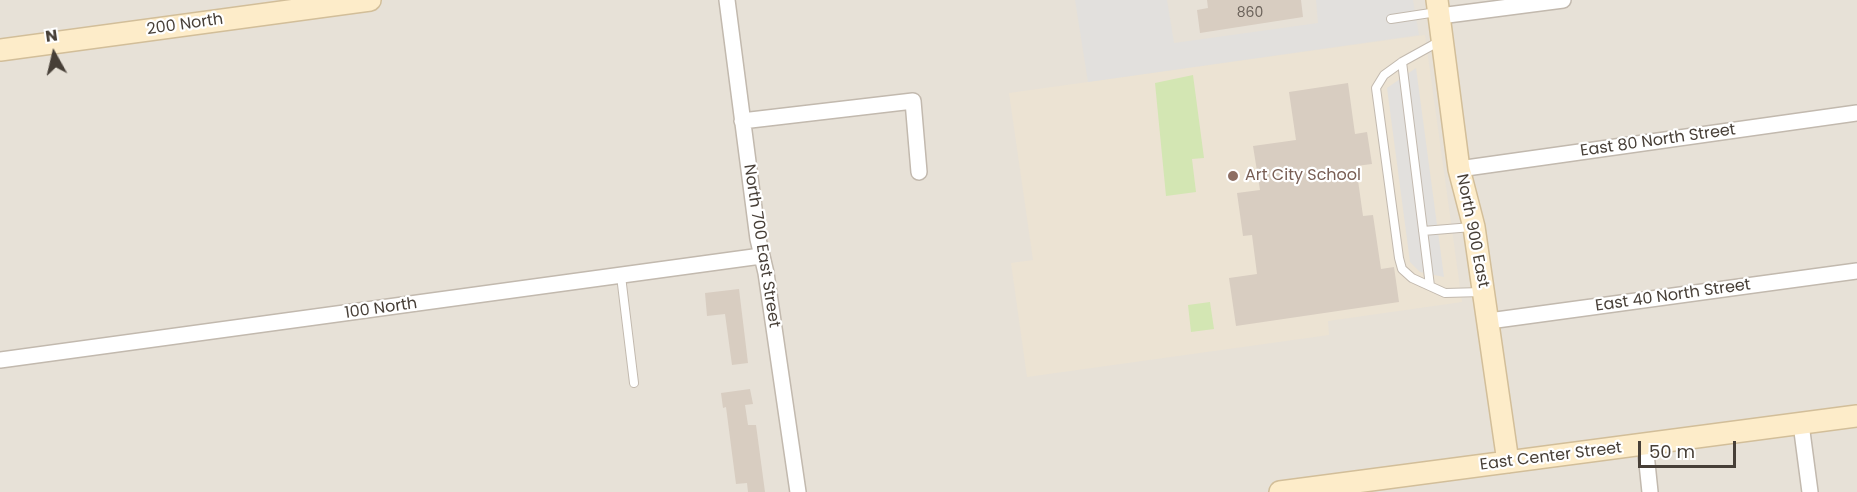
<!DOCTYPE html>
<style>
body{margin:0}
#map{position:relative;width:1857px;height:492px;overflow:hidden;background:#f4efe8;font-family:Poppins,sans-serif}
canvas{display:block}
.north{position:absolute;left:24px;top:24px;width:60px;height:60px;-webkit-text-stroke:4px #fff;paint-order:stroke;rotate:352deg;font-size:16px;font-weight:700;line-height:24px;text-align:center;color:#473f37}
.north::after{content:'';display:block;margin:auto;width:21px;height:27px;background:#473f37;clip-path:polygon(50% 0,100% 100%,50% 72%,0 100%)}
.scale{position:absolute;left:1638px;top:441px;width:98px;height:27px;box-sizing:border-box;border:3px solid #473f37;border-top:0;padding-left:8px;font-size:18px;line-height:21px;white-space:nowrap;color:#473f37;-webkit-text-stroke:4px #fff;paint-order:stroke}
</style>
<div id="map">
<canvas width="1857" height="492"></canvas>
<div class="north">N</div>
<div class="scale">50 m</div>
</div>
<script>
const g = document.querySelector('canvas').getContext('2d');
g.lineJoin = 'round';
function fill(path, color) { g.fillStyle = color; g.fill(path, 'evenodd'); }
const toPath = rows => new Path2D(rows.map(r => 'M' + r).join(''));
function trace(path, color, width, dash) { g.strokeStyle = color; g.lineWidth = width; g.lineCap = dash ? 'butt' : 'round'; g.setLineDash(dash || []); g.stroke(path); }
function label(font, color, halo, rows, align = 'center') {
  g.font = font + ' Poppins,sans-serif'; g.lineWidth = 4.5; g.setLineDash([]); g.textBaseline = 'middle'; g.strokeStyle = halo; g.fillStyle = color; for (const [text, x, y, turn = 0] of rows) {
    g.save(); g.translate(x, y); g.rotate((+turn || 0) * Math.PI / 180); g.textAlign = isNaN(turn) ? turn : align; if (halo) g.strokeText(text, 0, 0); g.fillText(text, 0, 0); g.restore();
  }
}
const residential = toPath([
 [0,0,1857,0,1857,492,0,492]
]);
const education = toPath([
 [1425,35,1462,302,1328,321,1329,335,1027,377,1011,263,1033,260,1009,93]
]);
const green = toPath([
 [1193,75,1204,158,1192,159,1196,192,1166,196,1155,83],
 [1210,302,1214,329,1191,332,1188,305]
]);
const parking = toPath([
 [1075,0,1167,0,1174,43,1318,23,1316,0,1413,0,1419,35,1088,82],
 [1416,68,1444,277,1420,272,1410,262,1387,88]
]);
const building = toPath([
 [1207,0,1301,0,1303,17,1200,33,1197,10,1208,8],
 [1348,83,1355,134,1367,132,1372,164,1356,166,1363,216,1373,215,1381,269,1394,267,1399,302,1236,326,1229,278,1257,274,1252,235,1243,236,1237,193,1260,190,1253,146,1296,140,1289,92],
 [739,289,748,363,732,365,725,314,707,316,705,293],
 [750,389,753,404,745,405,748,425,756,425,765,492,748,492,747,483,736,484,726,407,723,408,721,393]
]);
const lane = toPath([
 [1391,19,1437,12],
 [1440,41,1402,62,1384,75,1376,88,1399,258,1402,269,1412,278,1445,293,1482,292],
 [1402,62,1430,286],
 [1423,231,1472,227],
 [621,276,634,383]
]);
const street = toPath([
 [727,0,758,239,766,273,798,492],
 [1440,16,1563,0],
 [742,121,913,101,919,172],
 [1459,169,1857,113],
 [1489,321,1857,271],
 [0,360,761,256],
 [1801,424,1810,492],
 [1645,444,1650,492]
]);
const secondary = toPath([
 [1437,0,1459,169,1474,227,1508,462],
 [0,50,370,0],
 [1280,492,1857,416]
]);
const markers = [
 [1233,176,6,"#8d6e63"]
];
const numberNames = [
 ["860",1250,13]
];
const streetNames = [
 ["200 North",185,25,-8],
 ["East 80 North Street",1658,141,-8],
 ["North 900 East",1472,231,79],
 ["North 700 East Street",761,246,81],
 ["East 40 North Street",1673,296,-8],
 ["100 North",381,309,-8],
 ["East Center Street",1551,457,-7]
];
const educationNames = [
 ["Art City School",1245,176]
];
fill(residential, '#e7e1d7');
fill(education, '#ece3d3');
fill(green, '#d3e6b3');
fill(parking, '#e2e0dd');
fill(building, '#d8cdc1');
trace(lane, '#c2b9ae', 10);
trace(street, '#c2b9ae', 18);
trace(secondary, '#d2be99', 24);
trace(lane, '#fff', 8);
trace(street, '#fff', 15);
trace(secondary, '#fdecc9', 21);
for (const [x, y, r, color] of markers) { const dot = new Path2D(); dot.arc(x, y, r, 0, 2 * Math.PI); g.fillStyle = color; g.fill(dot); trace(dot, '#fff', 2); }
label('14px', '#6b625a', null, numberNames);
label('16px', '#473f37', '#fff', streetNames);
label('16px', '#785e54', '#fff', educationNames, 'left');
</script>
